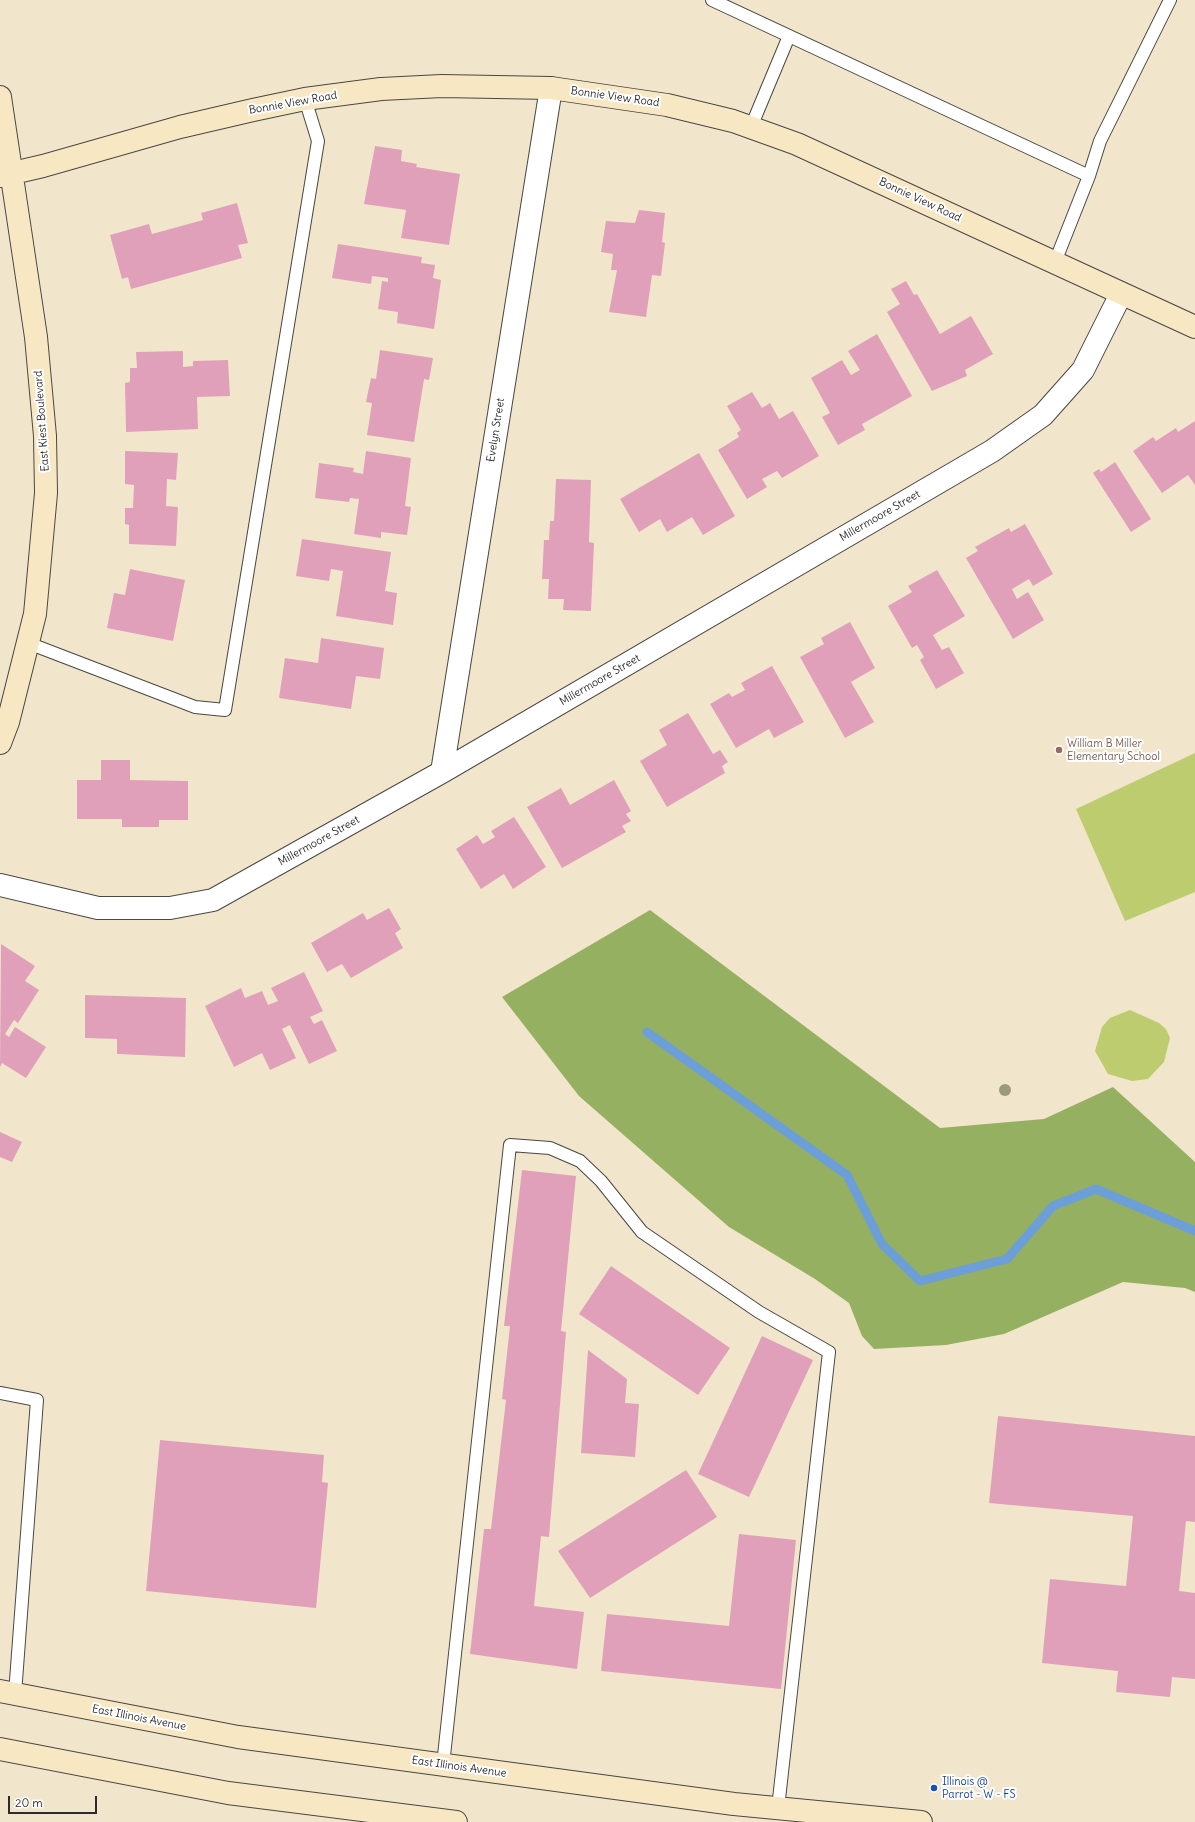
<!DOCTYPE html>
<style>
body{margin:0}
#map{position:relative;width:1195px;height:1822px;overflow:hidden;background:#f1e6cc;font-family:Delius,sans-serif}
canvas{display:block}
.scale{position:absolute;left:8px;top:1796px;width:89px;height:18px;box-sizing:border-box;border:2px solid #2b2b2b;border-top:0;padding-left:5px;font-size:12px;line-height:14px;white-space:nowrap;color:#2b2b2b;-webkit-text-stroke:3px #fff;paint-order:stroke}
</style>
<div id="map">
<canvas width="1195" height="1822"></canvas>
<div class="scale">20 m</div>
</div>
<script>
const g = document.querySelector('canvas').getContext('2d');
g.lineJoin = 'round';
function fill(path, color) { g.fillStyle = color; g.fill(path, 'evenodd'); }
const toPath = rows => new Path2D(rows.map(r => 'M' + r).join(''));
function trace(path, color, width, dash) { g.strokeStyle = color; g.lineWidth = width; g.lineCap = dash ? 'butt' : 'round'; g.setLineDash(dash || []); g.stroke(path); }
function label(font, color, halo, rows, align = 'center') {
  g.font = font + ' Delius,sans-serif'; g.lineWidth = 4; g.setLineDash([]); g.textBaseline = 'middle'; g.strokeStyle = halo; g.fillStyle = color; for (const [text, x, y, turn = 0] of rows) {
    g.save(); g.translate(x, y); g.rotate((+turn || 0) * Math.PI / 180); g.textAlign = isNaN(turn) ? turn : align; if (halo) g.strokeText(text, 0, 0); g.fillText(text, 0, 0); g.restore();
  }
}
const green = toPath([
 [1195,753,1195,892,1125,921,1076,809],
 [1130,1010,1159,1023,1166,1029,1170,1038,1164,1062,1148,1079,1132,1081,1108,1074,1095,1051,1102,1027,1110,1018]
]);
const forest = toPath([
 [650,910,940,1128,1044,1119,1113,1087,1195,1162,1195,1292,1185,1288,1123,1282,1004,1334,946,1345,874,1349,862,1336,849,1303,815,1279,729,1227,579,1096,502,997]
]);
const stream = toPath([
 [647,1032,847,1175,882,1244,920,1281,1007,1259,1053,1206,1096,1189,1195,1231]
]);
const building = toPath([
 [375,146,402,150,401,161,417,164,416,167,460,174,449,245,401,238,406,210,364,204],
 [237,203,248,243,238,245,242,258,131,289,128,277,122,279,110,235,149,224,152,234,203,220,201,213],
 [639,210,665,213,662,242,665,243,661,276,652,275,646,317,609,312,617,270,611,270,613,254,601,252,606,221,635,223],
 [338,244,422,257,421,263,435,265,433,278,441,280,434,329,397,323,398,312,378,309,382,281,388,282,388,278,372,276,371,284,332,278],
 [906,281,914,295,917,294,940,334,971,316,993,354,965,370,967,376,932,391,887,312,900,304,891,289],
 [877,334,912,396,862,424,865,430,838,445,822,417,830,413,811,378,842,360,851,375,860,370,848,351],
 [380,350,433,358,429,380,424,379,414,442,367,435,372,403,366,402,371,378,376,379],
 [183,351,183,367,193,366,193,361,228,360,230,396,197,397,198,429,126,432,125,383,130,382,130,368,137,368,136,352],
 [752,392,762,408,770,403,779,419,793,411,819,456,782,478,777,471,762,479,767,487,747,499,718,450,739,437,737,433,741,430,727,406],
 [1195,421,1195,485,1188,475,1162,493,1133,451,1153,437,1156,441,1176,428,1178,432],
 [125,451,178,453,176,480,167,479,166,506,178,507,176,546,129,544,129,525,125,524,125,508,133,508,134,485,125,484],
 [366,451,411,458,405,506,411,507,407,535,381,532,381,538,354,534,359,499,350,498,349,502,315,498,319,463,354,468,353,472,363,474],
 [699,453,735,516,703,535,692,517,667,532,660,519,639,532,620,499],
 [1115,462,1151,519,1131,532,1093,473,1099,469,1101,472],
 [556,479,591,480,589,542,594,543,591,611,563,610,564,599,548,599,549,579,542,579,544,540,549,540,550,521,554,521],
 [1025,524,1053,574,1033,586,1029,579,1012,589,1017,599,1028,592,1044,620,1013,639,966,558,978,551,975,547,1009,528,1011,532],
 [302,539,391,552,385,591,397,593,393,625,336,616,343,571,331,569,329,581,296,576],
 [130,569,185,580,173,641,107,628,114,593,125,595],
 [937,570,965,616,933,635,942,650,949,647,964,673,936,689,920,660,924,657,917,645,912,648,888,606,912,592,908,586],
 [850,622,875,668,851,682,874,722,845,738,800,657,824,644,821,638],
 [321,638,384,648,380,679,356,676,351,709,279,698,285,658,318,663],
 [772,666,804,722,774,738,769,729,736,748,710,704,729,693,732,697,745,690,741,683],
 [688,713,713,754,720,750,728,762,722,766,725,773,667,807,640,761,667,745,659,730],
 [101,760,130,760,130,780,188,781,188,820,159,820,159,827,122,827,122,819,77,819,77,780,101,780],
 [614,780,631,811,626,814,631,821,622,826,626,832,562,868,527,807,561,788,570,805],
 [514,817,546,867,513,889,504,874,481,889,456,849,477,835,483,844,495,837,491,831],
 [389,908,401,929,395,933,403,948,351,978,342,964,327,972,311,943,363,913,367,920],
 [1,944,35,966,25,981,39,990,18,1023,14,1020,5,1034,9,1037,15,1027,46,1047,26,1078,2,1063,0,1067],
 [304,972,323,1011,310,1017,314,1024,322,1020,337,1051,309,1064,290,1025,282,1029,296,1058,270,1070,262,1053,234,1067,205,1006,241,988,245,998,262,991,268,1005,278,1001,271,988],
 [85,995,186,998,185,1057,117,1054,117,1039,85,1038],
 [0,1132,22,1142,12,1162,0,1157],
 [522,1170,576,1176,561,1331,566,1332,549,1537,541,1536,534,1606,584,1612,577,1669,470,1654,484,1529,491,1529,506,1400,502,1399,510,1326,504,1326],
 [611,1266,730,1348,698,1395,579,1314],
 [762,1336,813,1360,749,1497,698,1474],
 [588,1350,627,1379,625,1403,639,1404,635,1457,581,1453],
 [998,1416,1195,1436,1195,1522,1186,1521,1179,1591,1195,1593,1195,1679,1172,1677,1170,1697,1116,1692,1118,1671,1042,1663,1050,1579,1126,1586,1133,1516,989,1503],
 [160,1440,324,1455,322,1482,328,1483,316,1608,146,1591],
 [686,1470,717,1517,590,1598,558,1551],
 [739,1534,796,1540,781,1689,601,1671,607,1614,729,1626]
]);
const lane = toPath([
 [712,0,1089,176],
 [751,127,789,36],
 [1055,262,1089,176,1100,141,1170,0],
 [28,643,195,707,225,710,318,141,305,99],
 [0,1393,37,1400,15,1694],
 [443,1765,510,1145,550,1148,580,1161,601,1181,642,1232,759,1312,829,1352,778,1808]
]);
const street = toPath([
 [442,772,551,88],
 [0,885,98,908,170,908,213,900,442,772,992,451,1043,415,1083,370,1121,294]
]);
const secondary = toPath([
 [0,97,36,337,45,436,46,493,35,614,8,722,0,743],
 [0,176,43,166,180,127,253,110,305,99,381,89,442,86,551,88,667,105,733,121,797,144,1195,327],
 [0,1691,238,1737,734,1804,921,1822],
 [0,1749,228,1793,456,1822]
]);
const trees = [
 [1005,1090]
];
const markers = [
 [1059,750,4,"#8d6e63"],
 [934,1788,4,"#1a4fb4"]
];
const streetNames = [
 ["Bonnie View Road",615,97,8],
 ["Bonnie View Road",293,103,-10],
 ["Bonnie View Road",920,200,25],
 ["East Kiest Boulevard",42,421,-94],
 ["Evelyn Street",496,430,-81],
 ["Millermoore Street",880,516,-30],
 ["Millermoore Street",600,680,-30],
 ["Millermoore Street",319,841,-29],
 ["East Illinois Avenue",139,1718,11],
 ["East Illinois Avenue",459,1767,8]
];
const educationNames = [
 ["William B Miller",1067,744],
 ["Elementary School",1067,757]
];
const transitNames = [
 ["Illinois @",942,1782],
 ["Parrot - W - FS",942,1795]
];
fill(green, '#bdcc6e');
fill(forest, '#96b061');
trace(stream, '#6c9fd8', 9);
fill(building, '#e1a0ba');
trace(lane, '#494743', 14);
trace(street, '#494743', 24);
trace(secondary, '#494743', 24);
trace(lane, '#fff', 12);
trace(street, '#fff', 22);
trace(secondary, '#f7e8c3', 22);
g.fillStyle = '#9c9a7e';
for (const [x, y] of trees) { g.beginPath(); g.arc(x, y, 6, 0, 2 * Math.PI); g.fill(); }
for (const [x, y, r, color] of markers) { const dot = new Path2D(); dot.arc(x, y, r, 0, 2 * Math.PI); g.fillStyle = color; g.fill(dot); trace(dot, '#fff', 1.5); }
label('11px', '#2b2b2b', '#fff', streetNames);
label('11px', '#785e54', '#fff', educationNames, 'left');
label('11px', '#164399', '#fff', transitNames, 'left');
</script>
